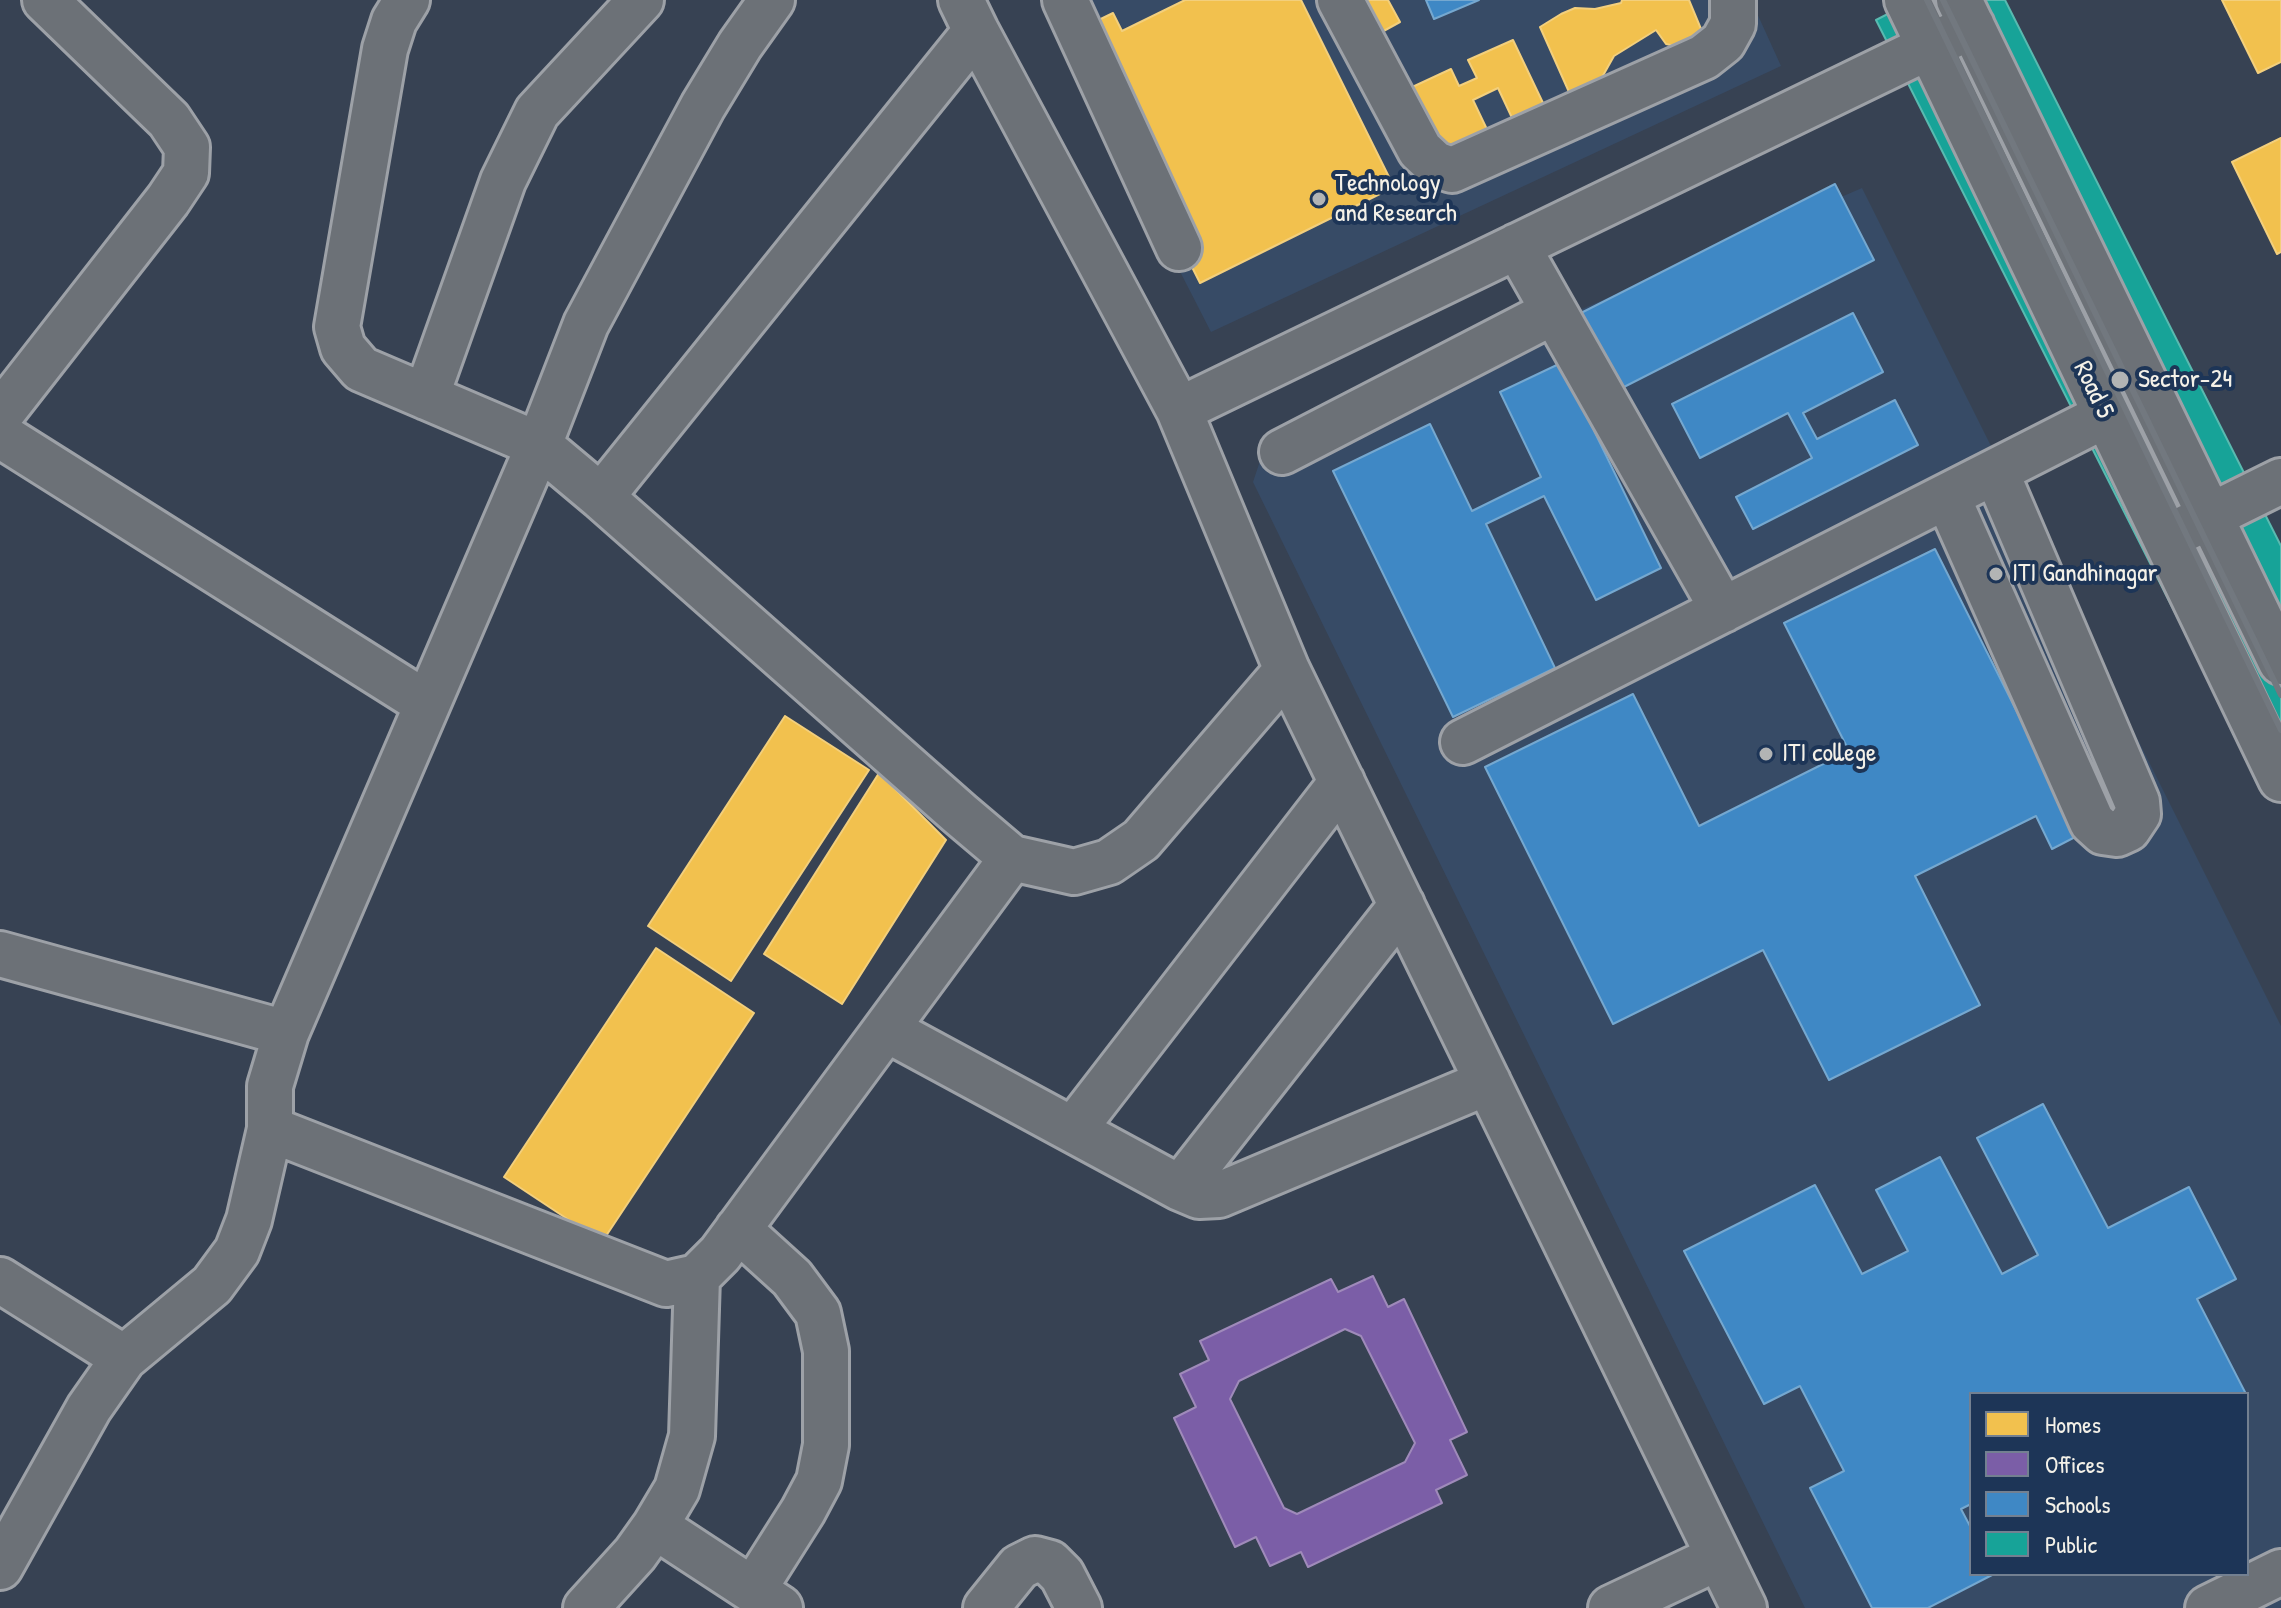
<!DOCTYPE html>
<style>
body{margin:0}
#map{position:relative;width:2281px;height:1608px;overflow:hidden;background:#374253;font-family:"Patrick Hand",sans-serif}
canvas{display:block}
.legend{position:absolute;left:1969px;top:1392px;width:280px;height:184px;box-sizing:border-box;background:#1d3557;border:2px solid #738091;margin:0;padding:10px 14px;list-style:none;font-size:24px;color:#f4f1e8}
.legend li{display:flex;align-items:center;gap:16px;height:40px}
.legend b{width:40px;border:2px solid #738091}
</style>
<div id="map">
<canvas width="2281" height="1608"></canvas>
<ul class="legend">
<li><b style="height:22px;background:#f2c14e"></b>Homes</li>
<li><b style="height:22px;background:#7b5ea7"></b>Offices</li>
<li><b style="height:22px;background:#3f88c5"></b>Schools</li>
<li><b style="height:22px;background:#17a398"></b>Public</li>
</ul>
</div>
<script>
const g = document.querySelector('canvas').getContext('2d');
g.lineJoin = 'round';
function fill(path, color) { g.fillStyle = color; g.fill(path, 'evenodd'); }
const toPath = rows => new Path2D(rows.map(r => 'M' + r).join(''));
function trace(path, color, width, dash) { g.strokeStyle = color; g.lineWidth = width; g.lineCap = dash ? 'butt' : 'round'; g.setLineDash(dash || []); g.stroke(path); }
function label(font, color, halo, rows, align = 'center') {
  g.font = font + ' "Patrick Hand",sans-serif'; g.lineWidth = 8; g.setLineDash([]); g.textBaseline = 'middle'; g.strokeStyle = halo; g.fillStyle = color; for (const [text, x, y, turn = 0] of rows) {
    g.save(); g.translate(x, y); g.rotate((+turn || 0) * Math.PI / 180); g.textAlign = isNaN(turn) ? turn : align; if (halo) g.strokeText(text, 0, 0); g.fillText(text, 0, 0); g.restore();
  }
}
const built = toPath([
 [1041,0,1751,0,1781,66,1211,332],
 [1862,188,2281,1026,2281,1608,1805,1608,1253,482,1265,446],
 [1971,1394,2247,1394,2247,1574,1971,1574]
]);
const homes = toPath([
 [1185,0,1301,0,1394,187,1200,283,1074,32,1113,13,1122,31,1185,0],
 [1322,0,1388,0,1400,22,1349,50,1322,0],
 [1622,0,1689,0,1706,41,1684,48,1666,44,1656,30,1614,56,1596,88,1573,101,1540,27,1561,14,1575,8,1595,9,1621,3,1622,0],
 [2222,0,2281,0,2281,62,2258,73,2222,0],
 [1513,40,1544,105,1513,120,1498,88,1473,100,1493,142,1443,165,1408,89,1451,69,1459,86,1477,78,1468,60,1513,40],
 [2281,138,2281,252,2277,254,2232,162,2281,138],
 [785,716,869,770,731,981,648,926,785,716],
 [879,773,946,840,842,1004,764,954,879,773],
 [656,948,754,1013,602,1242,504,1177,656,948]
]);
const offices = toPath([
 [1373,1276,1388,1307,1404,1299,1467,1432,1450,1440,1467,1475,1436,1490,1442,1503,1308,1567,1301,1552,1270,1566,1256,1537,1235,1547,1174,1418,1196,1407,1180,1374,1209,1360,1200,1341,1331,1279,1338,1292,1373,1276],
 [1345,1329,1361,1336,1415,1443,1405,1462,1297,1514,1284,1508,1230,1399,1239,1381,1345,1329]
]);
const schools = toPath([
 [1426,0,1479,0,1434,19,1426,0],
 [1835,184,1874,260,1618,390,1579,314,1835,184],
 [1853,313,1883,372,1803,413,1817,439,1895,400,1918,445,1753,529,1736,497,1812,458,1788,413,1700,458,1672,404,1853,313],
 [1561,363,1661,568,1596,600,1544,496,1486,524,1555,668,1453,717,1333,471,1430,424,1472,511,1541,477,1500,392,1561,363],
 [1935,549,2079,835,2052,849,2036,816,1915,876,1980,1005,1829,1080,1763,950,1613,1024,1485,767,1633,694,1699,826,1849,751,1784,623,1935,549],
 [2043,1104,2108,1228,2189,1187,2236,1279,2197,1299,2246,1394,1971,1394,1971,1504,1961,1509,1971,1528,1971,1574,1994,1574,1928,1608,1872,1608,1810,1488,1844,1471,1800,1386,1764,1404,1684,1251,1815,1185,1862,1274,1908,1251,1876,1190,1940,1157,2002,1274,2038,1255,1977,1138,2043,1104]
]);
const public = toPath([
 [1915,0,2005,0,2281,546,2281,778,2263,787,1876,20,1915,0]
]);
const minor = toPath([
 [407,0,394,21,385,49,337,327,343,348,361,369,539,445,601,497,960,814,1012,858],
 [961,0,976,31,1179,410,1287,670,1744,1608],
 [1065,0,1179,248],
 [1340,0,1420,150,1435,164,1452,170,1704,57,1723,42,1733,24,1733,0],
 [1907,0,2281,779],
 [1959,0,2281,662],
 [1517,246,1723,610],
 [426,397,503,181,537,112,641,0],
 [1179,410,1972,26],
 [0,415,168,200,186,173,187,147,169,120,45,0],
 [0,435,427,704],
 [1282,452,1553,312],
 [1947,496,2092,822,2103,832,2117,834,2128,829,2138,814,2137,802,1996,472],
 [601,497,976,31],
 [2186,528,2281,481],
 [1463,742,2106,415],
 [0,954,286,1033],
 [886,1029,1180,1188,1199,1196,1219,1195,1488,1082],
 [270,1129,666,1284,697,1277,720,1254,1012,858,1074,872,1109,862,1141,840,1287,670],
 [1073,1130,1342,782],
 [1180,1188,1402,905],
 [738,1229,792,1278,818,1313,826,1351,826,1445,819,1481,803,1511,753,1590],
 [0,1280,124,1358],
 [655,1526,780,1608],
 [0,1567,89,1408,124,1358,212,1285,237,1251,249,1220,270,1129,270,1086,286,1033,539,445,586,324,703,106,740,45,772,0],
 [586,1608,635,1554,655,1526,677,1489,692,1436,697,1277],
 [986,1608,1019,1567,1035,1559,1050,1563,1062,1575,1079,1608],
 [1611,1608,1719,1557],
 [2208,1608,2281,1572]
]);
const rail = toPath([
 [1927,0,2281,730],
 [1943,0,2281,695]
]);
const markers = [
 [1319,199,8,"#b2b4b4"],
 [2120,380,10,"#b2b4b4"],
 [1996,574,8,"#b2b4b4"],
 [1766,754,8,"#b2b4b4"]
];
const poiNames = [
 ["Technology",1335,184],
 ["and Research",1335,214],
 ["Sector-24",2138,380],
 ["ITI Gandhinagar",2012,574],
 ["ITI college",1782,754]
];
const streetNames = [
 ["Road 5",2093,390,64]
];
fill(built, '#374b66');
fill(homes, '#f2c14e');
trace(homes, '#f3cf7c', 2);
fill(offices, '#7b5ea7');
trace(offices, '#9f8aba', 2);
fill(schools, '#3f88c5');
trace(schools, '#75a8d0', 2);
fill(public, '#17a398');
trace(public, '#59bab0', 2);
trace(minor, '#9da1a7', 50);
trace(minor, '#6c7177', 44);
trace(rail, '#72787f', 6);
for (const [x, y, r, color] of markers) { const dot = new Path2D(); dot.arc(x, y, r, 0, 2 * Math.PI); g.fillStyle = color; g.fill(dot); trace(dot, '#1d3557', 3); }
label('26px', '#f4f1e8', '#1d3557', poiNames, 'left');
label('26px', '#f4f1e8', '#1d3557', streetNames);
</script>
